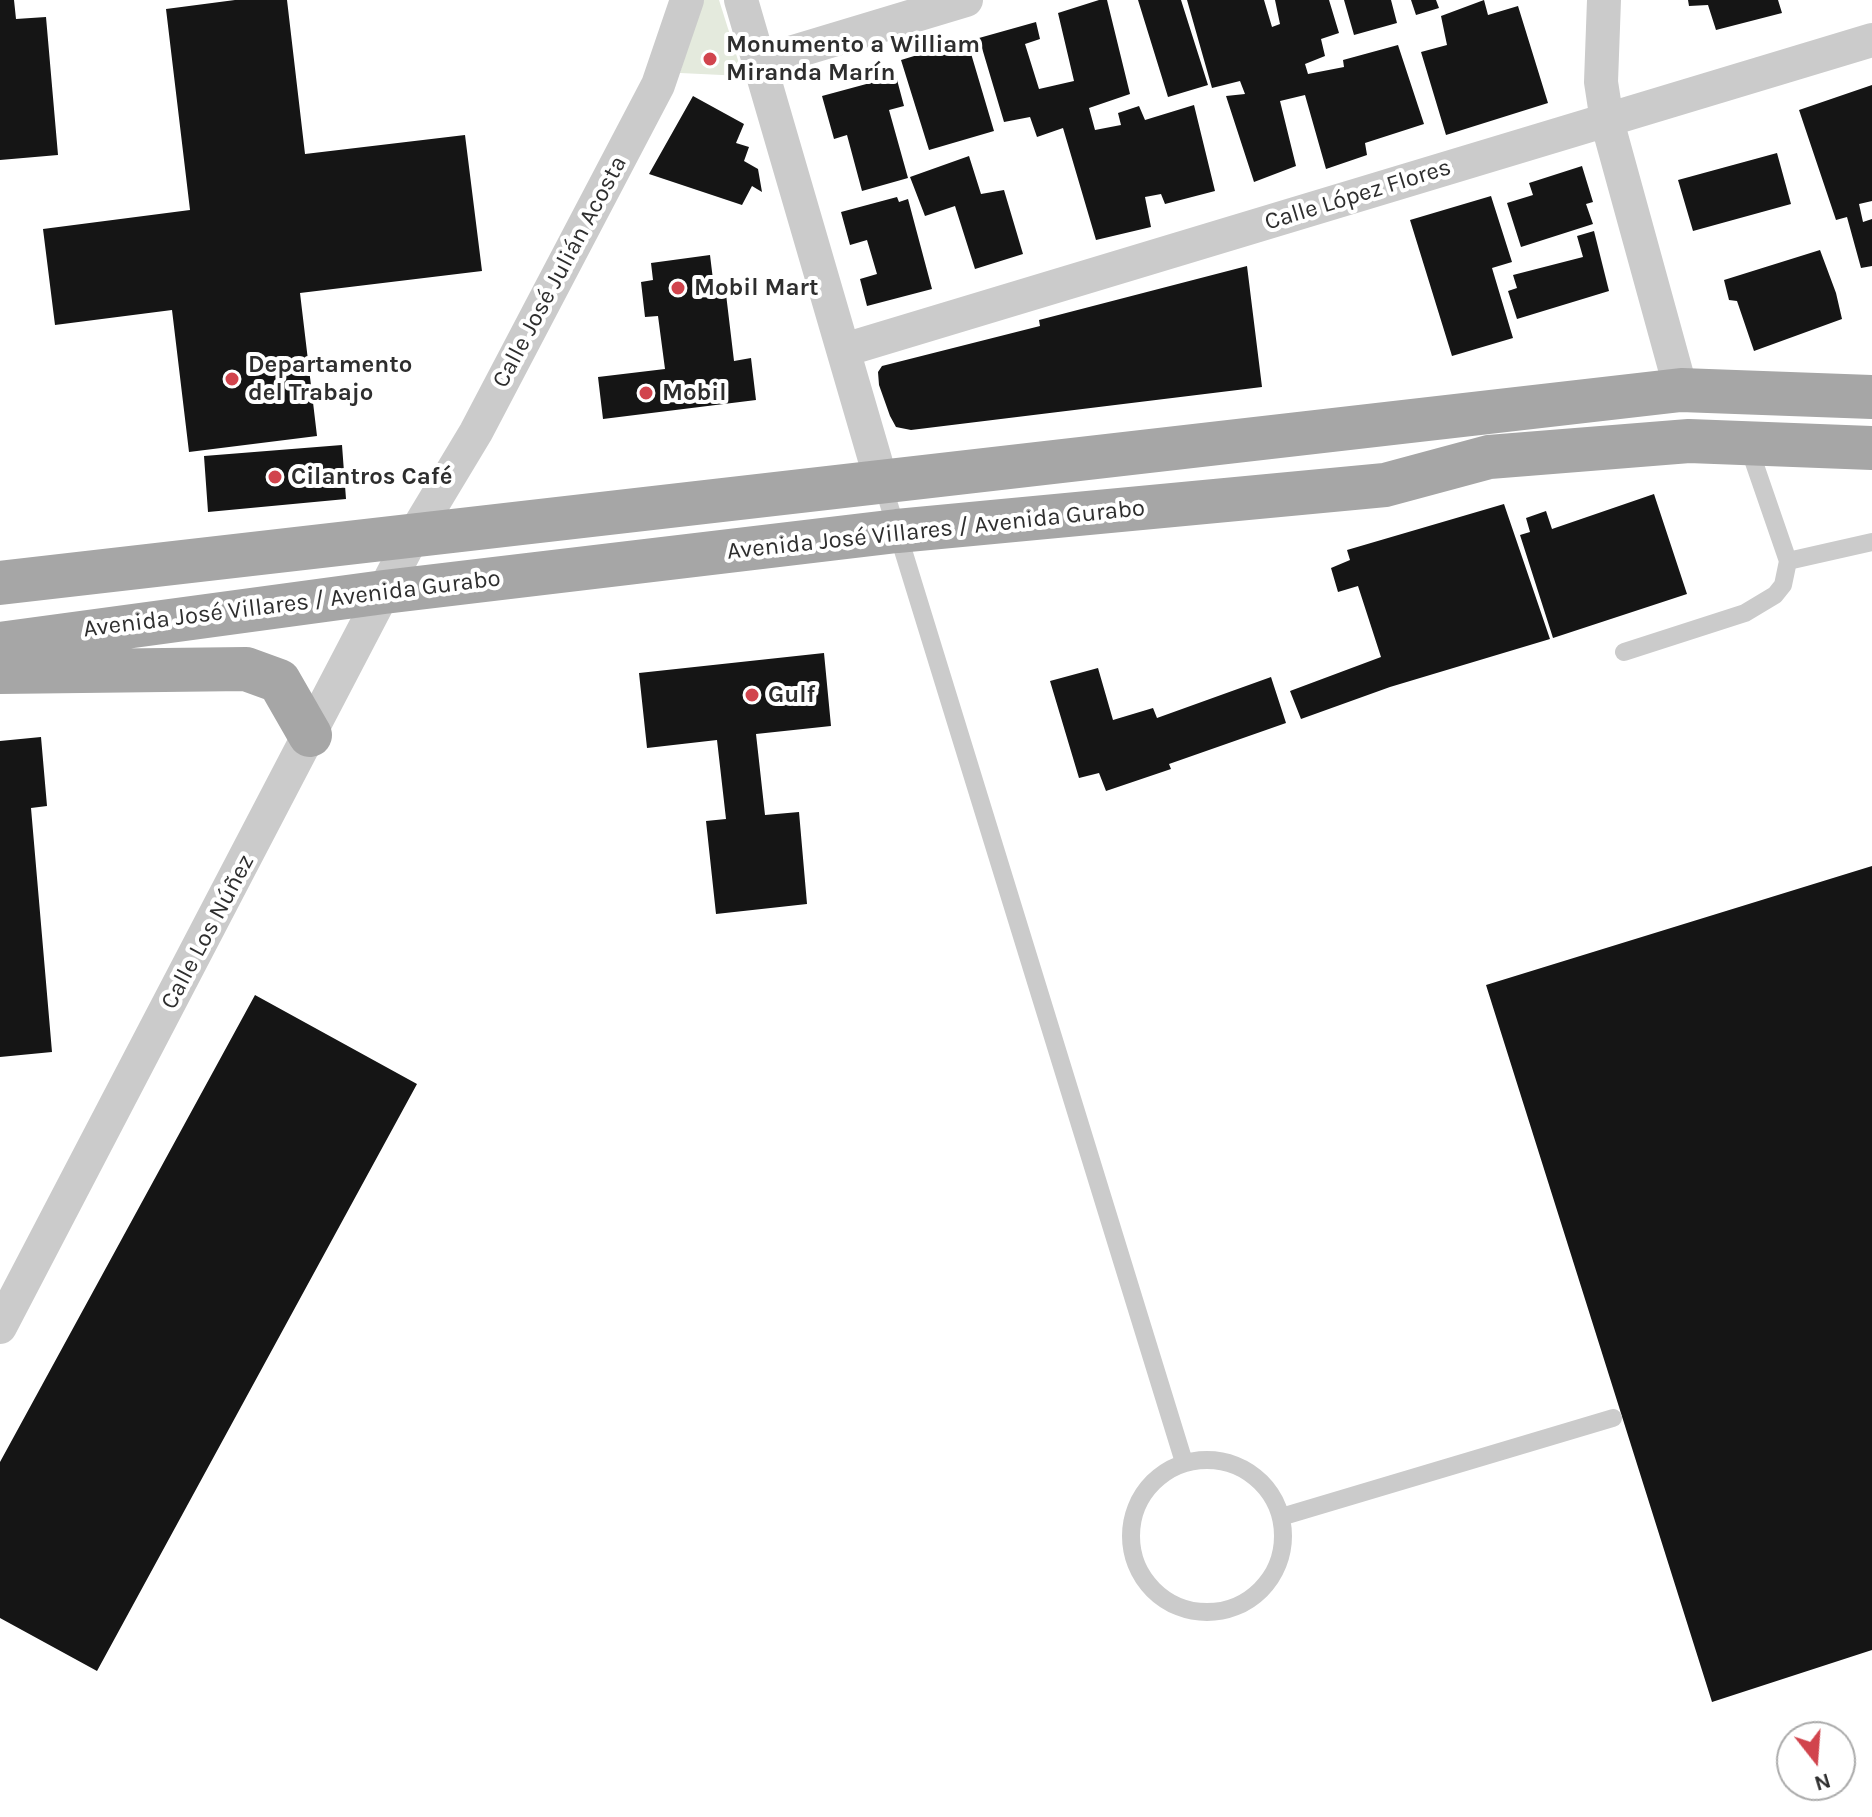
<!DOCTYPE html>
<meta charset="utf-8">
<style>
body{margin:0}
#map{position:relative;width:1872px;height:1817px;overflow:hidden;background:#fff;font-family:Karla,sans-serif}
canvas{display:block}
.north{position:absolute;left:1776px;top:1721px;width:80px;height:80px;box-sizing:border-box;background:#fff;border:2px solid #ababab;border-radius:50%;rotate:163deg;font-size:22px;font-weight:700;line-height:32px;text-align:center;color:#2e2e2e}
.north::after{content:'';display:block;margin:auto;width:28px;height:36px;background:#d1444d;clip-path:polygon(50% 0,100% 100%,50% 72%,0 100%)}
</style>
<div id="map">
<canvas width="1872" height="1817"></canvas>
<div class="north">N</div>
</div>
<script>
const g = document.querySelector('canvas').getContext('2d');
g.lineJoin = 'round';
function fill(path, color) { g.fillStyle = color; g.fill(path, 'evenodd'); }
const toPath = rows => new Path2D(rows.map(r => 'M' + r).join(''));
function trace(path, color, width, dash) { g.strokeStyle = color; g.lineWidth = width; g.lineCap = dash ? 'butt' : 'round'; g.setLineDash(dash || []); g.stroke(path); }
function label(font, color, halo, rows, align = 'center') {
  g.font = font + ' Karla,sans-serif'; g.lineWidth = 8; g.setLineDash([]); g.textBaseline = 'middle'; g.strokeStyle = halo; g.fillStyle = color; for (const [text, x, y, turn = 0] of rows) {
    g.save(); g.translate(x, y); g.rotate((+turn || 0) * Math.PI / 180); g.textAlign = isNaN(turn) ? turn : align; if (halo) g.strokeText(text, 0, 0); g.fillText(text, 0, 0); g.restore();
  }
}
const green = toPath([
 [700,0,719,0,743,76,680,73]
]);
const building = toPath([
 [0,0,14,0,16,19,46,17,58,155,0,160],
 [235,0,287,0,305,154,465,135,482,271,300,293,317,436,189,452,172,310,55,325,43,229,190,210,166,9],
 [1099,0,1107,0,1130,94,1089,108,1095,130,1121,125,1118,113,1139,106,1145,120,1194,105,1215,191,1165,204,1161,194,1145,197,1151,227,1096,240,1063,128,1037,137,1030,117,1004,122,979,38,1036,22,1040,39,1025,44,1039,89,1074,81,1058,13],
 [1138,0,1181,0,1208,85,1168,97],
 [1187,0,1264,0,1272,27,1280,24,1275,0,1329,0,1339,33,1321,39,1325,56,1305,64,1308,74,1344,67,1343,60,1398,45,1424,124,1365,143,1367,155,1326,169,1305,95,1280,101,1296,166,1254,182,1226,96,1245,94,1240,81,1212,88],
 [1344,0,1391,0,1397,23,1354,35],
 [1411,0,1436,0,1439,8,1416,15],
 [1484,0,1488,15,1518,6,1548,103,1446,135,1421,52,1447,45,1441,16],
 [1688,0,1778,0,1782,13,1716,30,1708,5,1689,6],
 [967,40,994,131,929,150,901,60],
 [896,76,904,106,889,110,908,178,862,191,847,135,834,139,822,96],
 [1872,85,1872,201,1859,204,1863,222,1872,219,1872,266,1861,268,1847,217,1836,220,1799,110],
 [693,96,744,124,736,143,749,147,744,161,758,169,762,192,752,186,742,205,649,174],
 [1777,153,1791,204,1693,231,1678,180],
 [969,156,981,194,1004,190,1023,254,975,269,955,206,925,216,910,177],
 [1582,166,1593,202,1586,204,1593,224,1521,247,1507,203,1533,195,1529,183],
 [1491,196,1512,262,1492,268,1513,338,1452,356,1410,220],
 [897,197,899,202,908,199,932,289,867,306,860,279,877,274,867,240,850,245,841,212],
 [1594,231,1609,291,1517,319,1508,291,1517,288,1513,275,1583,257,1577,236],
 [1820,250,1836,293,1842,319,1754,351,1737,301,1729,300,1724,280],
 [710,255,715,296,726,294,734,361,751,358,756,400,603,419,598,377,665,369,658,316,645,317,641,282,653,280,651,263],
 [1247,266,1262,387,911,430,896,427,890,416,879,385,878,372,882,366,1040,326,1039,320],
 [342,445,346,499,208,512,204,456],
 [1654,494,1687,594,1553,638,1520,535,1530,532,1526,518,1546,511,1552,529],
 [1504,504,1550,639,1390,687,1301,719,1290,691,1381,657,1358,586,1338,592,1331,568,1350,560,1347,550],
 [824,653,831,726,756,734,765,815,799,812,807,904,716,914,706,821,726,819,717,740,647,748,639,673],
 [1098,668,1113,720,1153,708,1157,718,1271,677,1286,723,1169,764,1171,769,1106,791,1099,773,1079,778,1050,681],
 [41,737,47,806,31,808,52,1052,0,1057,0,741],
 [1872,866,1872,1650,1712,1702,1486,985],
 [255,995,417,1084,97,1671,0,1618,0,1462]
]);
const service = toPath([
 [1748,445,1788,561,1872,542],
 [882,482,1184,1462],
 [1624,652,1745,613,1775,595,1783,585,1788,561],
 '1131 1536a76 76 0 1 1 152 0a76 76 0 1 1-152 0Z',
 [1281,1517,1613,1418]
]);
const minor = toPath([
 [741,0,881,480],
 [1604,0,1601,82,1607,121,1681,390],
 [760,62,966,0],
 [844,350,1872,40],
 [0,1327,408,545,476,432,658,85,687,0]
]);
const primary = toPath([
 [0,583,1681,390,1872,397],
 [0,644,384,592,897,531,1385,485,1489,457,1689,441,1872,448],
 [0,672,246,669,279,681,310,735]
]);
const markers = [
 [710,59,8,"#d1444d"],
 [678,288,8,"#d1444d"],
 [232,379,8,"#d1444d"],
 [646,393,8,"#d1444d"],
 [275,477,8,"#d1444d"],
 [752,695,8,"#d1444d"]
];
const poiNames = [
 ["Monumento a William",726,45],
 ["Miranda Marín",726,73],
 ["Mobil Mart",694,288],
 ["Departamento",248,365],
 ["del Trabajo",248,393],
 ["Mobil",662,393],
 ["Cilantros Café",291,477],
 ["Gulf",768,695]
];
const streetNames = [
 ["Calle López Flores",1358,195,-17],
 ["Calle José Julián Acosta",560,272,-62],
 ["Avenida José Villares / Avenida Gurabo",936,530,-6],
 ["Avenida José Villares / Avenida Gurabo",292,604,-7],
 ["Calle Los Núñez",208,932,-62]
];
fill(green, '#e4eadd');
fill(building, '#151515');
trace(service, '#cbcbcb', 18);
trace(minor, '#cbcbcb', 34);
trace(primary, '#a6a6a6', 44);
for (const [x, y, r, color] of markers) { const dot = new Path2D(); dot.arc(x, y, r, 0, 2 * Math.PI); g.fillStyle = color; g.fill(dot); trace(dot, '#fff', 3); }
label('bold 24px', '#2e2e2e', '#fff', poiNames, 'left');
label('24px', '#2e2e2e', '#fff', streetNames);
</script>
